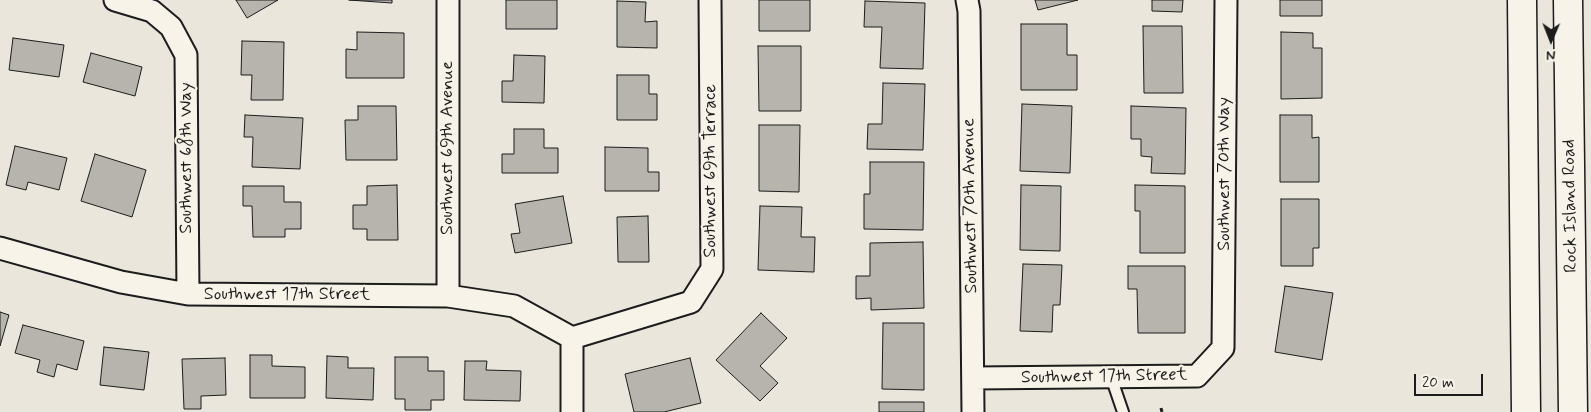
<!DOCTYPE html>
<style>
body{margin:0}
#map{position:relative;width:1591px;height:412px;overflow:hidden;background:#eae6dc;font-family:Mynerve,sans-serif}
canvas{display:block}
.north{position:absolute;left:1526px;top:15px;width:50px;height:50px;-webkit-text-stroke:4px #f7f3e8;paint-order:stroke;rotate:181deg;font-size:14px;font-weight:700;line-height:20px;text-align:center;color:#1c1c1c}
.north::after{content:'';display:block;margin:auto;width:18px;height:22px;background:#1c1c1c;clip-path:polygon(50% 0,100% 100%,50% 72%,0 100%)}
.scale{position:absolute;left:1414px;top:374px;width:69px;height:22px;box-sizing:border-box;border:2px solid #1c1c1c;border-top:0;padding-left:6px;font-size:15px;line-height:18px;white-space:nowrap;color:#1c1c1c;-webkit-text-stroke:4px #f7f3e8;paint-order:stroke}
</style>
<div id="map">
<canvas width="1591" height="412"></canvas>
<div class="north">N</div>
<div class="scale">20 m</div>
</div>
<script>
const g = document.querySelector('canvas').getContext('2d');
g.lineJoin = 'round';
function fill(path, color) { g.fillStyle = color; g.fill(path, 'evenodd'); }
const toPath = rows => new Path2D(rows.map(r => 'M' + r).join(''));
function trace(path, color, width, dash) { g.strokeStyle = color; g.lineWidth = width; g.lineCap = dash ? 'butt' : 'round'; g.setLineDash(dash || []); g.stroke(path); }
function label(font, color, halo, rows, align = 'center') {
  g.font = font + ' Mynerve,sans-serif'; g.lineWidth = 4.5; g.setLineDash([]); g.textBaseline = 'middle'; g.strokeStyle = halo; g.fillStyle = color; for (const [text, x, y, turn = 0] of rows) {
    g.save(); g.translate(x, y); g.rotate((+turn || 0) * Math.PI / 180); g.textAlign = isNaN(turn) ? turn : align; if (halo) g.strokeText(text, 0, 0); g.fillText(text, 0, 0); g.restore();
  }
}
const building = toPath([
 [236,0,278,0,247,18,236,0],
 [349,0,392,0,392,3,349,0],
 [506,0,557,0,557,29,506,29,506,0],
 [759,0,810,0,810,31,759,31,759,0],
 [1035,0,1078,0,1038,10,1035,0],
 [1152,0,1183,0,1182,12,1152,11,1152,0],
 [1280,0,1322,0,1322,16,1280,16,1280,0],
 [617,1,646,2,645,22,657,21,657,48,617,47,617,1],
 [865,1,925,3,923,69,880,68,882,27,864,27,865,1],
 [1021,24,1067,24,1067,55,1077,55,1077,90,1021,90,1021,24],
 [1143,26,1182,26,1183,93,1144,93,1143,26],
 [357,32,404,33,404,78,346,78,346,49,357,50,357,32],
 [1281,32,1313,33,1313,48,1322,48,1322,98,1281,99,1281,32],
 [13,38,64,45,59,77,9,70,13,38],
 [242,41,284,42,283,100,251,100,252,75,241,75,242,41],
 [758,46,801,46,801,111,759,111,758,46],
 [91,53,142,67,135,96,83,82,91,53],
 [514,55,545,56,544,103,502,102,502,81,513,81,514,55],
 [617,75,649,75,649,94,657,94,657,120,617,120,617,75],
 [883,83,925,84,923,150,867,149,868,124,882,124,883,83],
 [1022,104,1072,106,1070,173,1020,171,1022,104],
 [358,106,396,106,397,160,346,160,345,120,358,120,358,106],
 [1131,106,1186,108,1185,174,1151,173,1152,157,1141,156,1141,139,1131,139,1131,106],
 [245,115,303,118,300,169,252,167,253,137,244,137,245,115],
 [1280,115,1312,115,1312,138,1319,137,1319,182,1280,182,1280,115],
 [759,125,800,125,799,192,759,191,759,125],
 [514,129,544,129,544,148,558,148,558,173,502,173,502,154,514,154,514,129],
 [15,146,67,158,59,190,28,182,26,190,6,185,15,146],
 [605,147,648,148,648,172,659,172,659,191,605,191,605,147],
 [95,154,146,170,132,217,81,201,95,154],
 [870,162,924,162,923,230,864,229,864,194,870,194,870,162],
 [397,185,398,240,367,240,367,229,353,229,353,205,367,205,367,186,397,185],
 [1021,185,1061,186,1060,251,1020,250,1021,185],
 [1135,185,1185,186,1185,253,1140,253,1140,211,1135,211,1135,185],
 [243,186,284,186,284,202,301,202,301,229,285,229,285,237,253,237,252,206,243,206,243,186],
 [563,196,572,243,515,253,511,234,520,233,515,204,563,196],
 [1281,199,1319,199,1319,248,1313,248,1313,266,1281,266,1281,199],
 [760,206,802,207,801,237,815,237,814,272,758,270,760,206],
 [648,216,649,262,618,262,617,217,648,216],
 [923,242,924,308,871,310,871,298,856,299,856,276,870,276,870,243,923,242],
 [1023,264,1062,265,1060,305,1053,305,1052,332,1020,331,1023,264],
 [1128,266,1185,266,1185,333,1138,333,1137,289,1128,289,1128,266],
 [1285,286,1333,293,1322,360,1275,352,1285,286],
 [0,312,9,315,0,346,0,312],
 [761,313,787,338,760,366,778,383,760,401,716,360,761,313],
 [883,323,924,323,924,390,882,389,883,323],
 [23,325,84,341,77,370,57,364,54,377,37,372,40,360,15,353,23,325],
 [104,347,149,352,144,390,100,385,104,347],
 [250,355,272,355,272,366,305,367,305,398,250,398,250,355],
 [327,356,348,357,348,368,374,368,373,400,326,398,327,356],
 [395,357,428,357,428,371,444,371,444,400,431,400,431,410,405,410,405,399,395,399,395,357],
 [225,358,226,395,201,396,201,409,184,409,182,359,225,358],
 [690,358,701,403,664,412,634,412,625,374,690,358],
 [465,361,487,361,486,370,521,371,520,401,464,400,465,361],
 [879,402,924,402,924,412,879,412,879,402]
]);
const path = toPath([
 [1161,408,1162,412]
]);
const lane = toPath([
 [1111,377,1123,412]
]);
const street = toPath([
 [115,0,152,11,171,27,186,55,188,294],
 [967,0,969,11,973,412],
 [0,248,121,282,188,294,448,296,514,306,572,338],
 [448,296,448,0],
 [572,338,691,302,712,269,710,0],
 [973,378,1197,376,1223,348,1226,0],
 [572,412,572,338]
]);
const secondary = toPath([
 [1522,0,1526,412],
 [1568,0,1573,412]
]);
const streetNames = [
 ["Southwest 69th Avenue",448,148,-90],
 ["Southwest 68th Way",187,158,-90],
 ["Southwest 69th Terrace",711,171,-90],
 ["Southwest 70th Way",1225,174,-90],
 ["Southwest 70th Avenue",971,206,-91],
 ["Rock Island Road",1571,206,-91],
 ["Southwest 17th Street",287,295],
 ["Southwest 17th Street",1104,377,-1]
];
fill(building, '#b6b4ac');
trace(building, '#1c1c1c', 1);
trace(lane, '#1c1c1c', 14);
trace(street, '#1c1c1c', 25);
trace(secondary, '#1c1c1c', 31);
trace(path, '#1c1c1c', 3, [4, 4]);
trace(lane, '#f7f3e8', 10);
trace(street, '#f7f3e8', 21);
trace(secondary, '#f7f3e8', 28);
label('18px', '#1c1c1c', '#f7f3e8', streetNames);
</script>
